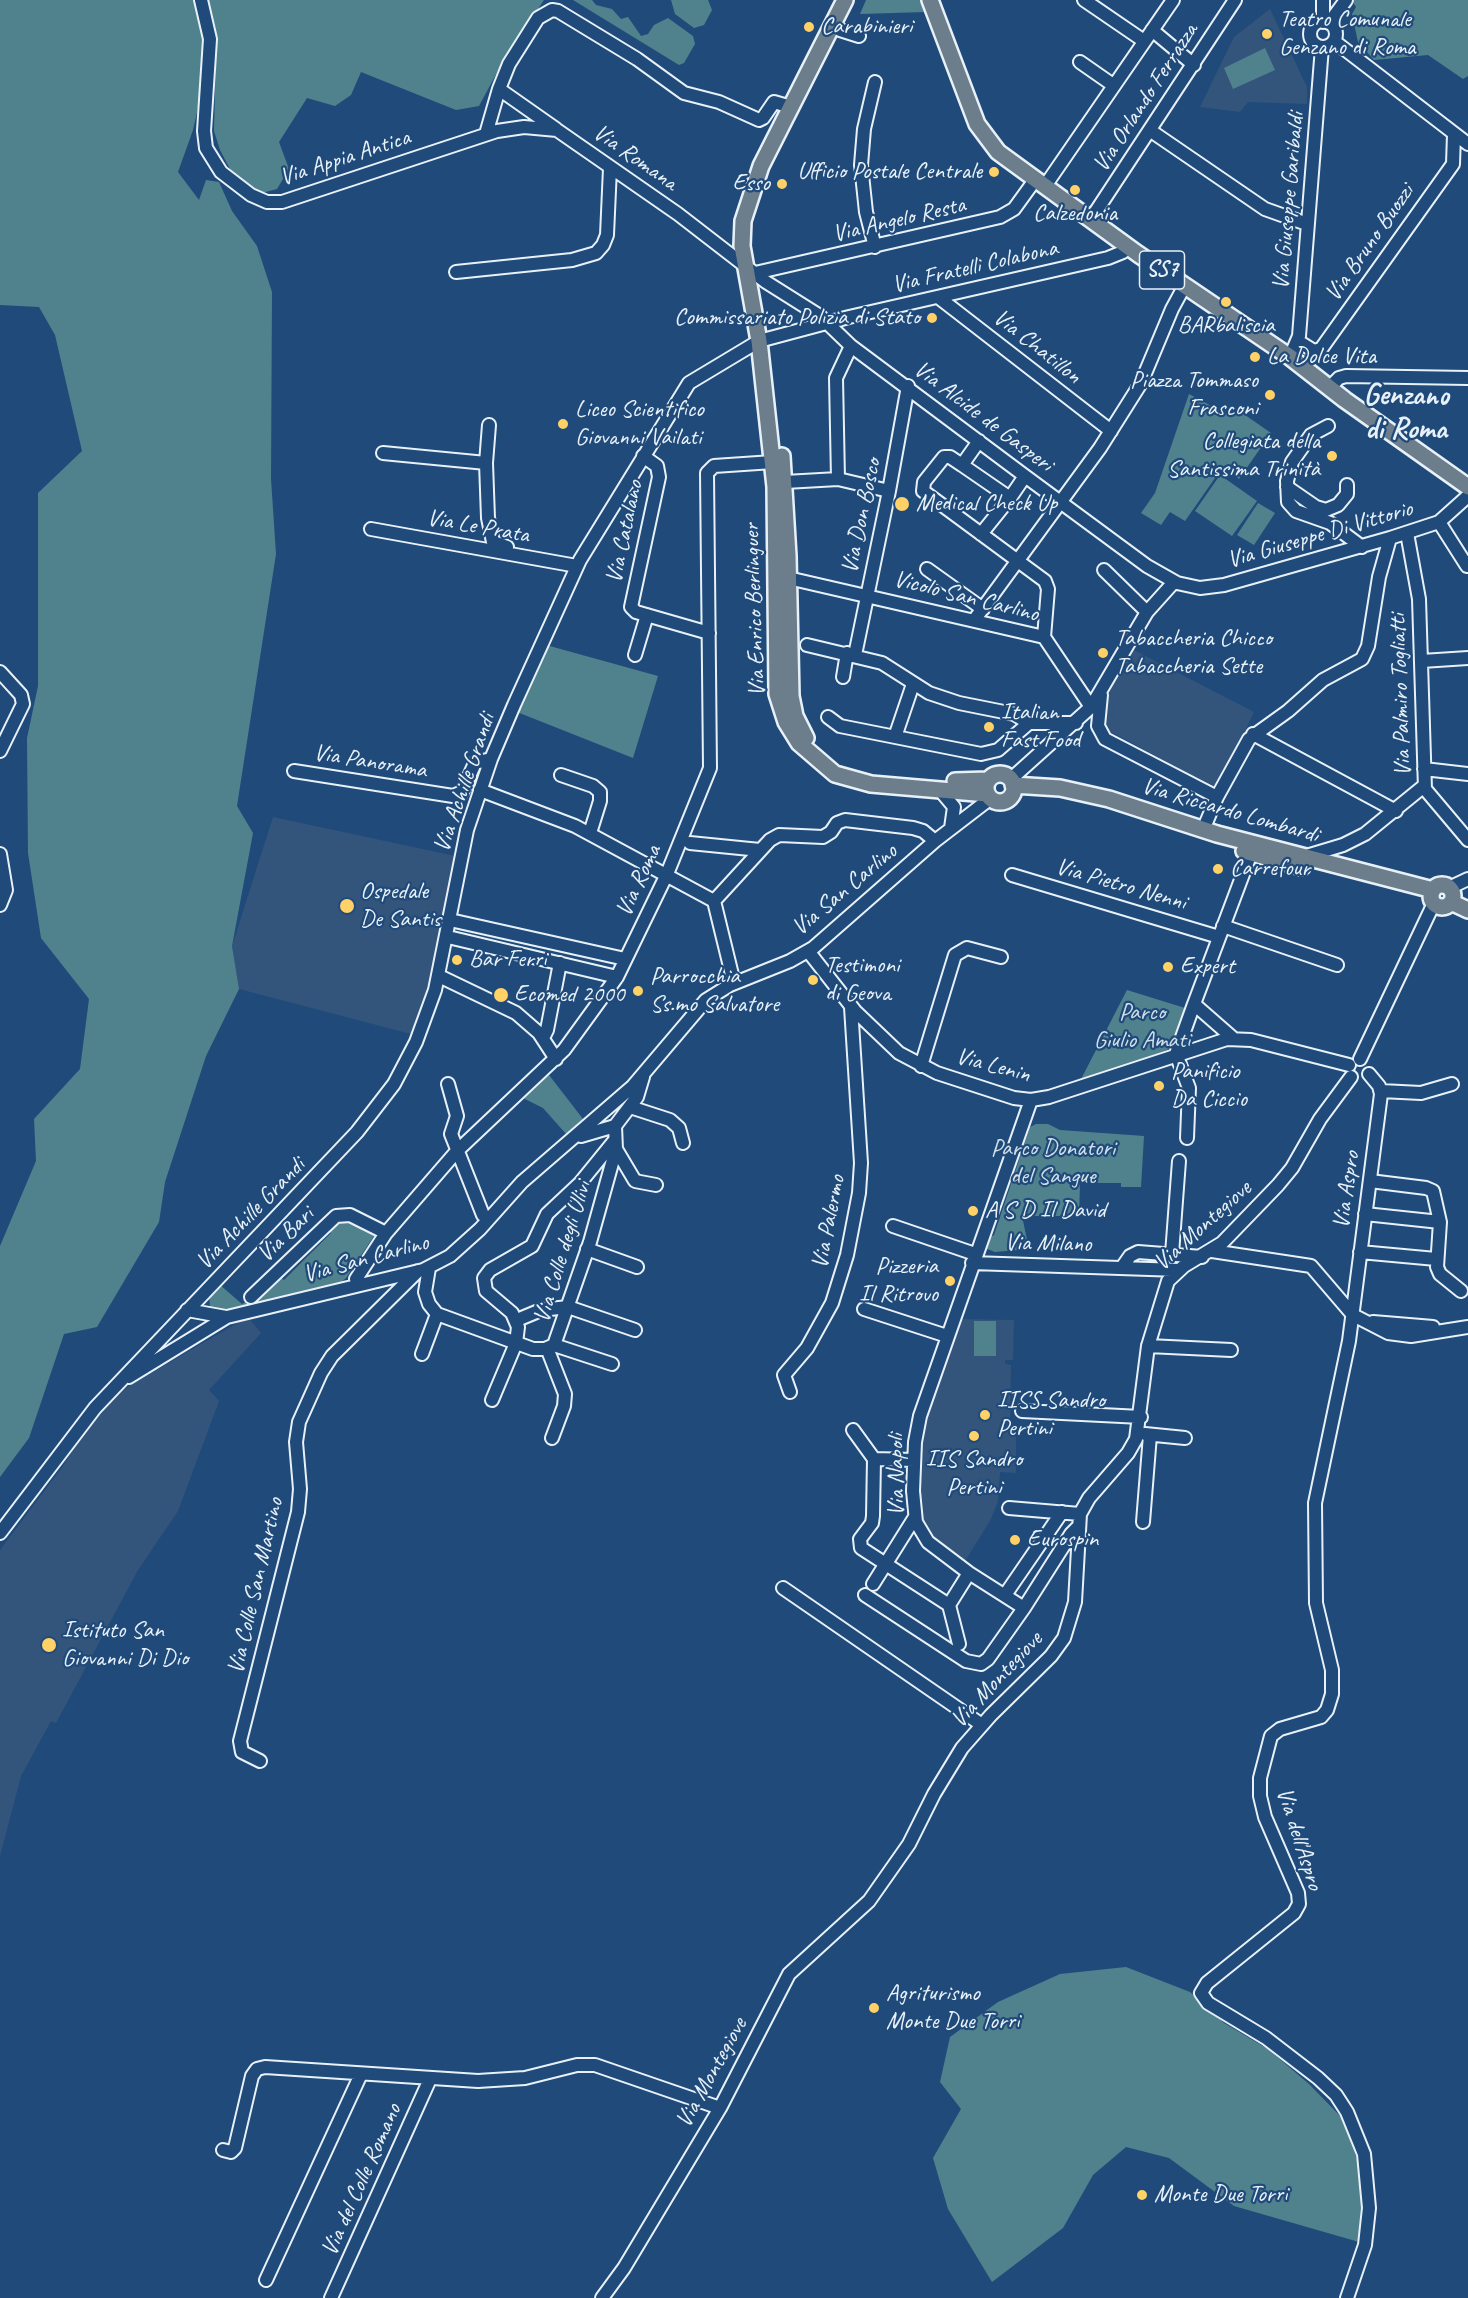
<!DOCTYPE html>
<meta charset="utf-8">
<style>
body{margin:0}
canvas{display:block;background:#1f4a7a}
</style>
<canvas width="1468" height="2298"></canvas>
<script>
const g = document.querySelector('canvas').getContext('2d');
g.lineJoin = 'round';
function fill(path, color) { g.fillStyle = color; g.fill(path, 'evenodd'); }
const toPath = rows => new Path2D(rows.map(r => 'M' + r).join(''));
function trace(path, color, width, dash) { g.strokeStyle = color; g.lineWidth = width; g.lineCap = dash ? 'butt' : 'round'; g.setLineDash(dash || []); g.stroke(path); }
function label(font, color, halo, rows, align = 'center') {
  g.font = font + ' Caveat,sans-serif'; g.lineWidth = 4.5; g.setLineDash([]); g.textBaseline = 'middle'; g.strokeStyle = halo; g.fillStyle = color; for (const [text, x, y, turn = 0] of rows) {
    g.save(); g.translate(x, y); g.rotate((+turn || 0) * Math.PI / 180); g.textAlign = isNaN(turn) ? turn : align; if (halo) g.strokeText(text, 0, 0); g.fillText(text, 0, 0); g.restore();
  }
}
const built = toPath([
 [1270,9,1307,87,1307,104,1248,102,1240,112,1200,107,1234,37],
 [1130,648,1254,712,1217,789,1102,727,1105,691],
 [273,817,455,856,436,978,411,1034,239,989,232,946],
 [248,1317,261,1333,209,1390,219,1401,178,1511,138,1570,56,1723,51,1721,21,1776,0,1856,0,1550,61,1469,95,1414,129,1386],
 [959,1319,1014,1320,1013,1360,1005,1360,1005,1364,1011,1365,1010,1431,1016,1431,1016,1473,1000,1472,998,1501,990,1521,965,1561,934,1541,925,1530,921,1517,920,1499,922,1434]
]);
const green = toPath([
 [0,0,196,0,203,24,203,86,193,130,178,172,199,200,206,180,219,182,232,211,257,246,272,292,271,479,276,554,237,806,253,833,232,946,239,989,206,1056,165,1182,159,1222,97,1327,64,1334,29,1438,0,1477,0,1246,36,1161,34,1119,80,1069,89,999,41,938,28,853,27,738,38,686,38,493,82,451,55,335,39,307,0,305],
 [208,0,544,0,501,65,479,106,456,110,361,72,351,95,335,106,307,98,279,142,289,169,277,189,258,194,232,173,220,150,214,131,216,51],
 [573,0,592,0,596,5,612,9,621,19,628,17,641,36,648,34,654,25,668,18,693,36,695,44,684,63,679,65],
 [671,0,708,0,712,10,704,25,694,28,675,14],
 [866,0,920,0,925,12,860,14],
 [1354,0,1468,0,1468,76,1463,79,1428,55,1374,60,1358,42,1352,14,1356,7,1352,1],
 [1265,48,1275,70,1233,89,1224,68],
 [1189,394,1230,416,1235,408,1271,433,1239,479,1222,468,1185,521,1170,512,1161,525,1141,513,1155,493],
 [1220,475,1257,501,1232,536,1195,511],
 [1258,503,1275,513,1254,545,1237,535],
 [546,645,658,676,633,758,517,712],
 [1127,990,1185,1008,1182,1027,1175,1041,1167,1050,1079,1083],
 [549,1075,583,1119,567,1135,543,1108,521,1097],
 [1036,1124,1048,1124,1060,1130,1144,1136,1141,1187,1121,1187,1121,1183,1080,1183,1079,1216,1022,1216,1029,1249,995,1252,987,1249,986,1245,989,1238,994,1235,1030,1127],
 [344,1218,373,1233,374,1236,346,1278,339,1284,223,1312,210,1307,209,1294,219,1284,242,1304,265,1291,281,1278,284,1280,331,1233,327,1229],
 [974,1321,996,1321,996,1356,974,1356],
 [1126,1967,1190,1992,1224,2023,1268,2049,1309,2084,1343,2119,1363,2177,1359,2242,1234,2206,1169,2158,1126,2147,1093,2175,1063,2228,992,2282,948,2209,933,2158,961,2109,940,2082,950,2037,998,2002,1060,1974]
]);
const minor = toPath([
 [201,0,210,39,204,131,206,148,221,172,251,195,267,202,282,202,497,131,524,127,557,130,678,214,766,282,820,316,851,346,1025,476,1147,566,1177,583,1200,588,1224,585,1390,538,1439,522,1468,496],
 [1084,0,1144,41],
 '1310 34a13 13 0 1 1 26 0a13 13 0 1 1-26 0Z',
 [1323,22,1323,0],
 [1329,23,1346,0],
 [840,30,859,36],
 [1152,30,1194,65],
 [1334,41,1468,144],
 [1080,62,1113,85],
 [875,82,864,129,861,165,866,212,875,247],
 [556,129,499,89,509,64,538,18,552,10,558,11,637,59,684,93,719,102,759,120,763,118,774,102,791,107],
 [1151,131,1265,209,1307,224],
 [486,134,499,89],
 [1045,186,1173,0],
 [1091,219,1235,0],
 [456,272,572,260,596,253,603,245,607,235,610,168],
 [755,273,1000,217,1014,209,1035,180],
 [938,297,1111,431],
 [1298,341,1314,351,1321,349,1453,164,1454,134],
 [1290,357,1299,336,1322,47],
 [1329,388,1339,378,1346,376,1468,378],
 [489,425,486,463,488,518,493,542,507,547],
 [1328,426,1311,435,1292,462,1287,481,1288,502,1296,511,1330,523,1362,547],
 [979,441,962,465,1010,498,1025,476],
 [383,453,486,463],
 [643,456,657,466,659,477,631,607,636,612,709,633],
 [962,465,950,457,944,457,924,482,923,491,1045,581,1048,589,1044,637],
 [838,479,836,378,851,346],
 [785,482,838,479,889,491],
 [1287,487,1316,507,1326,510,1338,505,1347,494,1347,485],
 [1439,522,1467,566],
 [371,529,577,566],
 [1407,533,1419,599,1425,789,1468,840],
 [981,534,1010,498],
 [927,569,983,609],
 [1104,570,1147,612],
 [788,578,1044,637,1091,707],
 [975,619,1100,448,1141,383,1172,309,1185,285],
 [807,645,882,663,929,693,959,703,1014,714,1029,723],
 [635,655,647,615],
 [855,655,889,491,908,386],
 [1422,661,1468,658],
 [0,672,21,695,23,704,0,751],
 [843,677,847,653],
 [1101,695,1098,726,1105,739,1217,797],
 [828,717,840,726,981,754,998,750,1029,723],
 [1029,723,1076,723],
 [1253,734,1396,811],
 [895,737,913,684],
 [1424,769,1468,774],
 [294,771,453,796,462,792,475,763,491,759],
 [561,775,593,786,600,792,600,801,590,833],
 [1011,779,1091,707,1147,612,1174,582],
 [939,789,954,807,951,828],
 [480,790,575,826,714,901,734,983],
 [1203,830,1217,797,1249,739,1288,711,1323,680,1362,659,1368,646,1379,577,1390,538],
 [690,843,760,850],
 [0,854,6,890,0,905],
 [1303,857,1343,845,1365,834,1424,786],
 [1012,875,1219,937],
 [1449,888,1468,879],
 [714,901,770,840,779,835,823,837,831,832,837,823,845,820,913,828,923,831,935,841],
 [450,920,625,959],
 [1223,926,1337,965],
 [448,937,617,977],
 [808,951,855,1011,899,1053,937,1073,1014,1098,1031,1100,1049,1097,1227,1039,1251,1040,1349,1065],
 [439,976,516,1013,539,1033,556,1059],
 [543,1038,547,1030,560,963],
 [1234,1039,1194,1004,1251,853],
 [1360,1059,1434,903],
 [921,1066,955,955,967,948,1001,957],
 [448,1084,457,1116,451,1134,483,1215],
 [1381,1091,1421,1093,1452,1084],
 [630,1107,670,1120,679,1128,683,1143],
 [581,1136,615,1126],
 [1187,1138,1189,1088,1176,1054,1194,1004],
 [616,1149,635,1181,656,1185],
 [1370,1181,1426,1188,1433,1191,1440,1222,1437,1267,1440,1274,1461,1291],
 [1365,1214,1440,1222],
 [893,1226,975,1254],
 [587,1249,637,1267],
 [1212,1251,1311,1266,1353,1315,1388,1333,1411,1336,1468,1327],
 [1360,1252,1436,1259],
 [1172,1254,1179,1161],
 [972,1263,1179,1270],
 [1123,1266,1130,1256,1138,1252,1202,1257],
 [429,1268,425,1292,429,1304,437,1314,533,1349,545,1349,554,1345,590,1242,616,1149,615,1126,637,1097,643,1077],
 [356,1279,386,1233,457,1151,564,1050,617,977,667,874,710,768,707,473,714,466,773,462],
 [251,1297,336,1216,350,1215,386,1233],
 [864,1309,947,1336],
 [187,1310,226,1317],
 [517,1320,541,1310,568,1307,635,1330],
 [1373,1322,1433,1327],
 [554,1345,612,1364],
 [1148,1346,1231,1350],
 [547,1348,565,1394,564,1406,552,1438],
 [422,1354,437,1314],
 [129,1377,227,1317,423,1270,450,1256,480,1229,522,1182,633,1086,706,1000,730,985,790,961,813,948,935,841,991,798],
 [790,1392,784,1375,807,1348,832,1303,847,1255,859,1193,861,1163,851,1007],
 [492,1400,516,1343,518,1327,512,1313,486,1291,484,1278,490,1270,532,1246,547,1214,580,1183,615,1140],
 [1022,1411,1141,1417],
 [853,1430,874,1459,873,1516,872,1523,860,1539,861,1548,949,1605,959,1644],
 [1145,1434,1185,1438],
 [874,1459,914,1460],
 [1009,1508,1080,1514],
 [1143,1522,1150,1435],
 [0,1533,95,1408,357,1132,394,1084,416,1042,435,990,467,830,491,759,514,705,580,560,689,383,759,341,849,317,1108,258,1123,252,1128,246],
 [873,1584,915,1517],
 [783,1588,982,1725],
 [865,1595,966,1661,981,1664,988,1659,1024,1608,1071,1534,1078,1527],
 [1005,1595,1062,1512],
 [949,1605,969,1573],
 [1024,1608,969,1573,928,1542,916,1522,913,1491,915,1442,920,1416,1031,1100],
 [260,1761,242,1752,240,1741,298,1512,300,1489,296,1442,299,1422,321,1373,332,1356,418,1271],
 [223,2150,231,2152,235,2148,252,2076,257,2069,265,2067,478,2081,525,2078,577,2065,595,2065,720,2108],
 [266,2280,361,2074],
 [331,2298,430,2079],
 [602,2298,624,2268,720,2108,789,1974,869,1901,909,1844,934,1794,962,1748,991,1715,1051,1656,1064,1638,1075,1602,1080,1514,1089,1498,1128,1453,1136,1439,1148,1346,1168,1281,1184,1266,1222,1243,1278,1185,1292,1168,1320,1119,1351,1077],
 [1347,2298,1365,2245,1369,2208,1364,2154,1347,2112,1336,2095,1318,2078,1266,2038,1208,2003,1201,1993,1207,1983,1294,1913,1299,1904,1298,1893,1265,1817,1260,1796,1260,1778,1271,1736,1280,1729,1321,1717,1327,1710,1332,1694,1332,1670,1316,1603,1315,1503,1349,1341,1381,1094,1379,1086,1369,1074]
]);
const major = toPath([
 [845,0,761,166,743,221,742,246,759,341,775,487,777,694,786,722,799,743,835,774,871,784,987,794],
 [930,0,977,124,998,152,1138,254,1290,357,1345,400,1468,487],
 [782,456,788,556,791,696,795,716,806,738],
 '986 788a14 14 0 1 1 28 0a14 14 0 1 1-28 0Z',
 [955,781,988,780],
 [1013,785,1060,788,1109,799,1217,834,1433,890],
 [1244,851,1302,867],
 '1431 896a11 11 0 1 1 22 0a11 11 0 1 1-22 0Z',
 [1451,902,1468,910]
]);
const markers = [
 [809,27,6,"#ffd166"],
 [1267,34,6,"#ffd166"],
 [994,172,6,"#ffd166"],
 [782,184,6,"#ffd166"],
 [1075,190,6,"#ffd166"],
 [1226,302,6,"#ffd166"],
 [932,318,6,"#ffd166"],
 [1255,357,6,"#ffd166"],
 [1270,395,6,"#ffd166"],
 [563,424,6,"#ffd166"],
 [1332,456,6,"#ffd166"],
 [902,504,8,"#ffd166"],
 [1103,653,6,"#ffd166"],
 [989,727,6,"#ffd166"],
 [1218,869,6,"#ffd166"],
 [347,906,8,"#ffd166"],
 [457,960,6,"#ffd166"],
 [1168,967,6,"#ffd166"],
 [813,980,6,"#ffd166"],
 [638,991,6,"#ffd166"],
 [501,995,8,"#ffd166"],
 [1159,1086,6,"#ffd166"],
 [973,1211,6,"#ffd166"],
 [950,1281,6,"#ffd166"],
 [985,1415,6,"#ffd166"],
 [974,1436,6,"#ffd166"],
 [1015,1540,6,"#ffd166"],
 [49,1645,8,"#ffd166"],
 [874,2008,6,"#ffd166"],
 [1142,2195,6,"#ffd166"]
];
const shields = [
 [1162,270,45]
];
const shieldNames = [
 ["SS7",1162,270]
];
const poiNames = [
 ["Teatro Comunale",1279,20],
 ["Genzano di Roma",1279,48],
 ["Carabinieri",821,27],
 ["Ufficio Postale Centrale",982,172,"right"],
 ["Esso",770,184,"right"],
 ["Calzedonia",1075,214,"center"],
 ["Commissariato Polizia di Stato",920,318,"right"],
 ["BARbaliscia",1226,326,"center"],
 ["La Dolce Vita",1267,357],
 ["Piazza Tommaso",1258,381,"right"],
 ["Frasconi",1258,409,"right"],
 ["Liceo Scientifico",575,410],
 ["Giovanni Vailati",575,438],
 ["Collegiata della",1320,442,"right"],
 ["Santissima Trinità",1320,470,"right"],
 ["Medical Check Up",916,504],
 ["Tabaccheria Chicco",1115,639],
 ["Tabaccheria Sette",1115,667],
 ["Italian",1001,713],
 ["Fast Food",1001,741],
 ["Carrefour",1230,869],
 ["Ospedale",360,892],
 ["De Santis",360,920],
 ["Bar Ferri",469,960],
 ["Testimoni",825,966],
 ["di Geova",825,994],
 ["Expert",1180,967],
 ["Parrocchia",650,977],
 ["Ss.mo Salvatore",650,1005],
 ["Ecomed 2000",514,995],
 ["Panificio",1171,1072],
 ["Da Ciccio",1171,1100],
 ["A S D Il David",985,1211],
 ["Pizzeria",938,1267,"right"],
 ["Il Ritrovo",938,1295,"right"],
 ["IISS Sandro",997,1401],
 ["Pertini",997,1429],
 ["IIS Sandro",974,1460,"center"],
 ["Pertini",974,1488,"center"],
 ["Eurospin",1027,1540],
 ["Istituto San",62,1631],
 ["Giovanni Di Dio",62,1659],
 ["Agriturismo",886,1994],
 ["Monte Due Torri",886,2022],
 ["Monte Due Torri",1154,2195]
];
const streetNames = [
 ["Via Orlando Ferrazza",1146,98,-57],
 ["Via Appia Antica",345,158,-18],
 ["Via Romana",635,158,35],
 ["Via Giuseppe Garibaldi",1289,201,-85],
 ["Via Angelo Resta",899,220,-13],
 ["Via Bruno Buozzi",1370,243,-55],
 ["Via Fratelli Colabona",975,267,-13],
 ["Via Chatillon",1037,347,38],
 ["Via Alcide de Gasperi",983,417,37],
 ["Via Don Bosco",862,516,-78],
 ["Via Le Prata",478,527,10],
 ["Via Catalano",625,532,-78],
 ["Via Giuseppe Di Vittorio",1320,535,-16],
 ["Vicolo San Carlino",966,597,14],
 ["Via Enrico Berlinguer",755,610,-92],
 ["Via Palmiro Togliatti",1401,695,-92],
 ["Via Panorama",370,762,9],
 ["Via Achille Grandi",465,783,-71],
 ["Via Riccardo Lombardi",1230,811,16],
 ["Via Roma",639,881,-65],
 ["Via Pietro Nenni",1121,885,16],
 ["Via San Carlino",845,890,-40],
 ["Via Lenin",993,1066,15],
 ["Via Aspro",1347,1190,-82],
 ["Via Achille Grandi",251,1214,-46],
 ["Via Palermo",829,1222,-79],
 ["Via Montegiove",1203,1226,-42],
 ["Via Bari",286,1235,-44],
 ["Via Milano",1048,1244,1],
 ["Via Colle degli Ulivi",563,1252,-73],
 ["Via San Carlino",366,1259,-15],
 ["Via Napoli",897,1475,-90],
 ["Via Colle San Martino",256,1586,-77],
 ["Via Montegiove",997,1680,-47],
 ["Via dell'Aspro",1299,1839,72],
 ["Via Montegiove",712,2073,-61],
 ["Via del Colle Romano",362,2180,-66]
];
const parkNames = [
 ["Parco",1142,1013],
 ["Giulio Amati",1142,1041],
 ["Parco Donatori",1053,1149],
 ["del Sangue",1053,1177]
];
const districtNames = [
 ["Genzano",1406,396],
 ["di Roma",1406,430]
];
fill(built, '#33557c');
fill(green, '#50828e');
trace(minor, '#e8f1f8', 16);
trace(major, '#e8f1f8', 20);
trace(minor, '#1f4a7a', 12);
trace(major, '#6c7d8b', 15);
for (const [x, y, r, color] of markers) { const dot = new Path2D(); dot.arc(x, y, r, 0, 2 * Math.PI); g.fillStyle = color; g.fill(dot); trace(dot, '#1f4a7a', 2); }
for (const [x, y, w] of shields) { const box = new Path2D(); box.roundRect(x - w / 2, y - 19, w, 38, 4.5); g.fillStyle = '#1f4a7a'; g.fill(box); trace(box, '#e8f1f8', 1.5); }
label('bold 22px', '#e8f1f8', null, shieldNames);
label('24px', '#e8f1f8', '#1f4a7a', poiNames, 'left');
label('24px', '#e8f1f8', '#1f4a7a', streetNames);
label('24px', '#d1e0e8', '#1f4a7a', parkNames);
label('bold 30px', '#e8f1f8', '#1f4a7a', districtNames);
</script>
